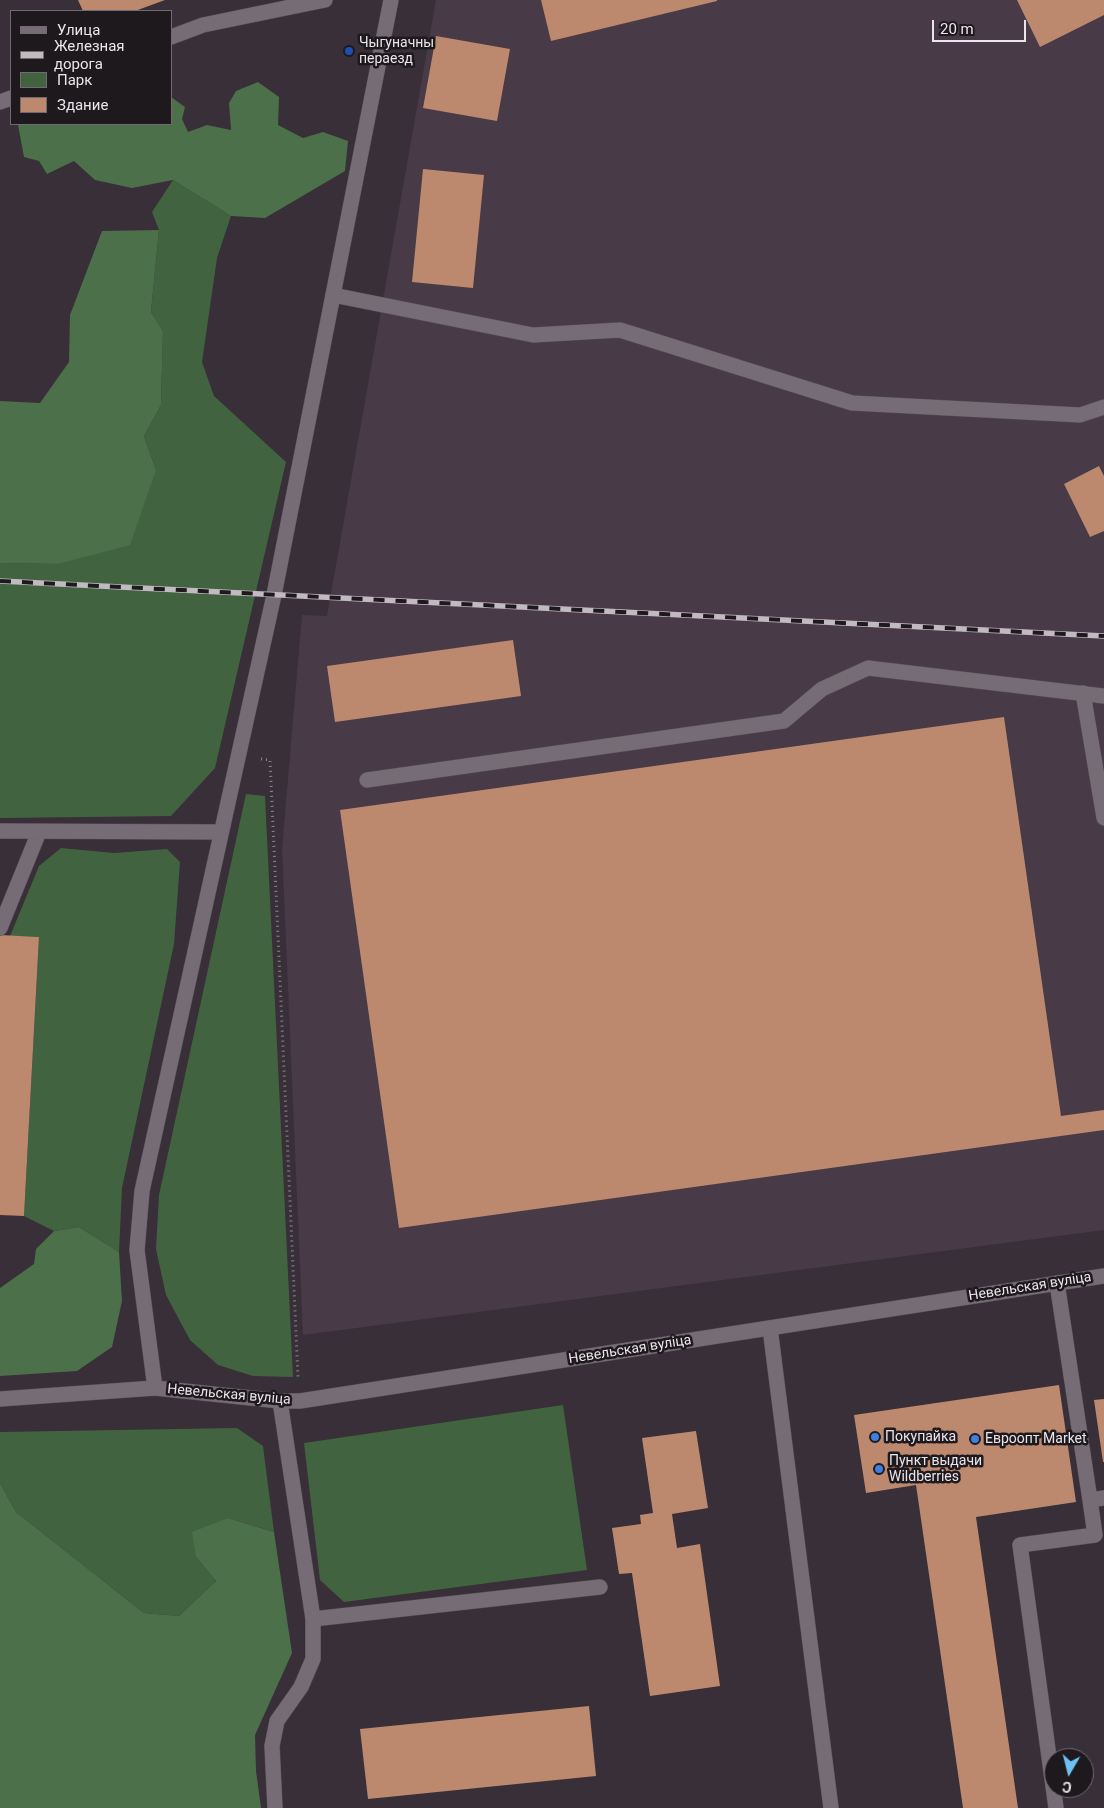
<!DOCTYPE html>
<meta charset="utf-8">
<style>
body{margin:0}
#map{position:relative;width:1104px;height:1808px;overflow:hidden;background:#382f38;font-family:Roboto,sans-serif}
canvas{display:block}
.legend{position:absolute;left:10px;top:10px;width:162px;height:115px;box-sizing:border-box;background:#1d191d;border:1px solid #6f6b6f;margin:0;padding:6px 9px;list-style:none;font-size:15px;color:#ebe5eb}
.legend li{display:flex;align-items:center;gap:10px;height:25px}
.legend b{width:25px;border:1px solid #6f6b6f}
.north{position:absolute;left:1044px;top:1748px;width:50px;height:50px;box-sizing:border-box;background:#1d191d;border:1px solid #6f6b6f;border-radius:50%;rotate:188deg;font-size:14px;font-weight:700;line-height:20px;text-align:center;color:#ebe5eb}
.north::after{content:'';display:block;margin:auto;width:18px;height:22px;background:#6dc2f3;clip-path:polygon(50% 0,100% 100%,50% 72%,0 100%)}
.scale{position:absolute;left:932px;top:20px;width:94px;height:22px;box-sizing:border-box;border:2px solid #ebe5eb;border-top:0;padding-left:6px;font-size:15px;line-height:18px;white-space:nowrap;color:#ebe5eb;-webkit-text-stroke:4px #1d191d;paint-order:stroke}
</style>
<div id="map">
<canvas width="1104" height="1808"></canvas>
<ul class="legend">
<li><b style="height:6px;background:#766c75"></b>Улица</li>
<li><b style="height:6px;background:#c1bac1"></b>Железная дорога</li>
<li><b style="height:14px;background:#41633f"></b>Парк</li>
<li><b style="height:14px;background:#bc896f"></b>Здание</li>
</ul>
<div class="north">С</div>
<div class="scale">20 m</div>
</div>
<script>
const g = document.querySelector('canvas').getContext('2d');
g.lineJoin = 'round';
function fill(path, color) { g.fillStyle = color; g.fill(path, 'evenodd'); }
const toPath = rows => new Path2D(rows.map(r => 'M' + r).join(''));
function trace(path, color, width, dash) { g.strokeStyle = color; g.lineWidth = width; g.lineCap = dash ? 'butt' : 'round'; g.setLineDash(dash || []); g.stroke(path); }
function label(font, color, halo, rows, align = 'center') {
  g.font = font + ' Roboto,sans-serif'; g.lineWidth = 5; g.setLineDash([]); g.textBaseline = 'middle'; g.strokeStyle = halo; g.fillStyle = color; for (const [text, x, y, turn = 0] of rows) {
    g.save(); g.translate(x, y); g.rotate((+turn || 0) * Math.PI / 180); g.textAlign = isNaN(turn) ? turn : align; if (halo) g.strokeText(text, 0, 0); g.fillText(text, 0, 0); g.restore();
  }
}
const built = toPath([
 [436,0,1104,0,1104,1230,303,1335,282,849,302,615,327,616]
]);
const green = toPath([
 [173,180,231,216,217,258,202,362,214,396,286,462,215,768,171,816,0,818,0,563,58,564,156,470,144,436,161,405,163,331,151,312,159,230,152,212],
 [246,794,265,796,293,1377,253,1376,218,1365,190,1340,166,1295,156,1249,159,1195],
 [61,848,114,853,167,849,180,862,174,944,122,1188,119,1252,79,1227,54,1231,24,1216,39,937,10,936,39,866],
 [563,1405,587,1570,344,1602,320,1580,304,1443],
 [237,1428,263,1446,274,1532,228,1518,196,1557,216,1581,179,1616,144,1613,16,1512,0,1483,0,1432]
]);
const forest = toPath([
 [258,82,279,97,278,125,303,138,323,132,348,141,345,171,265,218,231,216,173,180,132,188,95,180,74,161,47,174,39,161,24,157,18,125,20,124,171,124,171,97,185,107,182,119,188,132,207,125,231,130,229,103,236,91],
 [159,230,151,312,163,331,161,405,144,436,156,470,130,545,58,564,0,563,0,401,40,403,69,362,70,315,102,231],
 [79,1227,119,1252,122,1301,112,1347,77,1371,0,1376,0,1288,34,1264,36,1249,54,1231],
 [0,1483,16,1512,144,1613,179,1616,216,1581,196,1557,192,1532,228,1518,274,1532,292,1653,255,1735,256,1771,261,1808,0,1808]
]);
const building = toPath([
 [78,0,165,0,135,11,83,11],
 [541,0,717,0,717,1,551,41],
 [1017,0,1104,0,1104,15,1040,47],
 [436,36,510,49,497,121,423,108],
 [423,169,484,175,473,288,412,282],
 [1099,466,1104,476,1104,531,1090,537,1064,484],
 [513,640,521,696,335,722,327,666],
 [1004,717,1061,1116,1104,1110,1104,1130,399,1228,340,810],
 [0,935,39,937,24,1216,0,1215],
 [1059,1385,1076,1502,976,1517,1018,1808,963,1808,916,1485,866,1493,854,1415],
 [1104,1399,1104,1462,1103,1462,1094,1400],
 [696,1431,708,1508,672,1514,677,1548,700,1544,720,1686,650,1696,632,1573,619,1574,612,1528,641,1524,640,1515,653,1513,642,1438],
 [589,1706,596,1776,368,1799,360,1729]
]);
const path = toPath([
 [261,759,270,760,298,1377]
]);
const lane = toPath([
 [171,37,203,25,325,0],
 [0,102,11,98],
 [333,295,533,335,620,330,852,403,1080,415,1104,407],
 [1083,693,1104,818],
 [367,780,784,721,822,689,868,668,1104,696],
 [0,831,221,832],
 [0,928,39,832],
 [1057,1283,1090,1500],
 [770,1328,831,1808],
 [313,1619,600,1587],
 [1056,1808,1020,1545,1095,1535,1090,1500,1104,1498]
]);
const street = toPath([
 [275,1808,272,1746,277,1721,301,1687,313,1659,313,1619,280,1401]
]);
const secondary = toPath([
 [155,1388,137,1250,142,1191,274,595,391,0],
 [0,1399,155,1388,280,1401,300,1401,1104,1276]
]);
const rail = toPath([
 [0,581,1104,636]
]);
const markers = [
 [349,51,5,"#1a4fb4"],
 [875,1437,5,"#3f7fe0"],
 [975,1439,5,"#3f7fe0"],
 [879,1469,5,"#3f7fe0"]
];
const poiNames = [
 ["Чыгуначны",359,43],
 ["пераезд",359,59],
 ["Покупайка",885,1437],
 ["Евроопт Market",985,1439],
 ["Пункт выдачи",889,1461],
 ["Wildberries",889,1477]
];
const streetNames = [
 ["Невельская вуліца",1030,1287,-9],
 ["Невельская вуліца",630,1350,-9],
 ["Невельская вуліца",229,1395,5]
];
fill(built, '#483a47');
fill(green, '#41633f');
fill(forest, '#4c7049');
fill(building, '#bc896f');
trace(lane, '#554d54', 16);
trace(street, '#554d54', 16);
trace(secondary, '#554d54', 16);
trace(path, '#8f888f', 3, [1, 4]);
trace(lane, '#766c75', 15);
trace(street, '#766c75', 15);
trace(secondary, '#766c75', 15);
trace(rail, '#c1bac1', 5.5);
trace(rail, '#1d191d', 4, [11]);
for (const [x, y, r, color] of markers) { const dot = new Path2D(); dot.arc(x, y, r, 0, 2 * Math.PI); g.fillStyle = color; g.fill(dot); trace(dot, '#1d191d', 2); }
label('14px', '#ebe5eb', '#1d191d', poiNames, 'left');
label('14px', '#ebe5eb', '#1d191d', streetNames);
</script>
